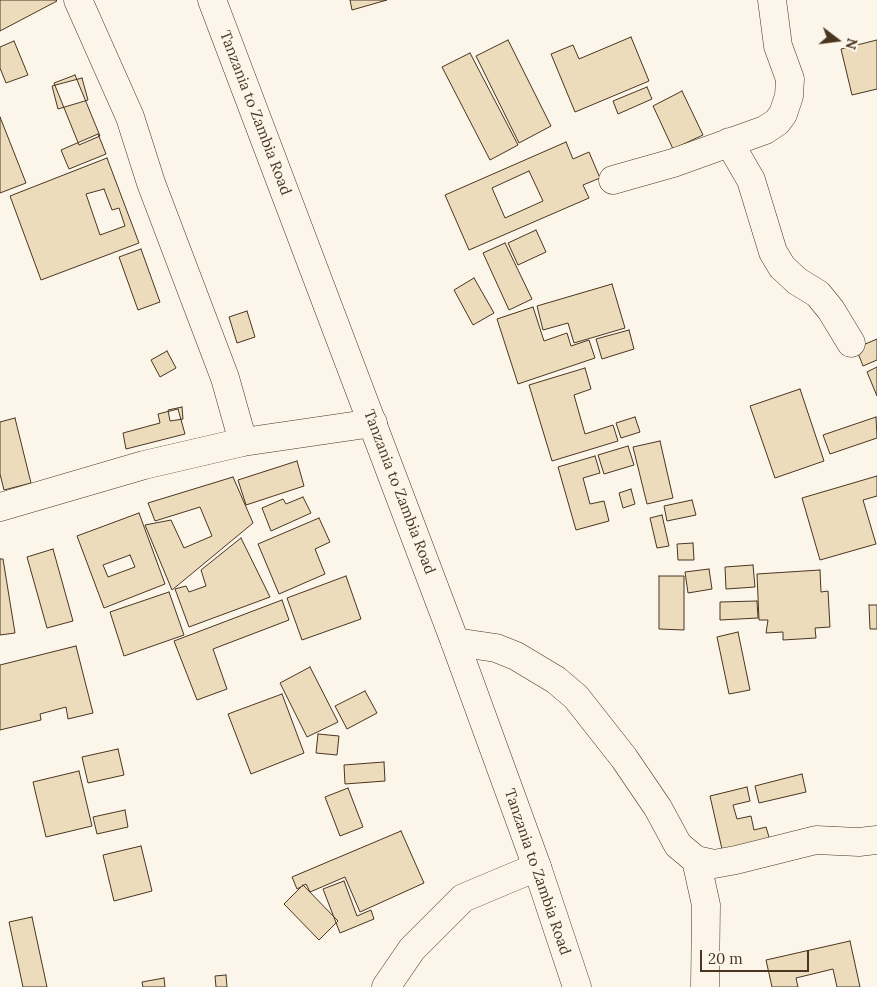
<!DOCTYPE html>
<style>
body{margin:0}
#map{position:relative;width:877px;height:987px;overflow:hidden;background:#fbf6e9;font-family:Lora,serif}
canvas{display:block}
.north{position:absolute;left:812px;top:15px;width:50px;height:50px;-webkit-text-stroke:4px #fbf6e9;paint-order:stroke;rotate:105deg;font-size:14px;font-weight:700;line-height:20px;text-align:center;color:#4a3520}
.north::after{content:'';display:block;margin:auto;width:18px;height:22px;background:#4a3520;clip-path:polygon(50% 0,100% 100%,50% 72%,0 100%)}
.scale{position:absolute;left:700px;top:950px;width:109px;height:22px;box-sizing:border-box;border:2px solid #4a3520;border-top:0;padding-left:6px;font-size:15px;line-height:18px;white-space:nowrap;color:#4a3520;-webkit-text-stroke:4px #fbf6e9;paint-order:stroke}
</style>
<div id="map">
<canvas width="877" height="987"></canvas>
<div class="north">N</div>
<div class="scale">20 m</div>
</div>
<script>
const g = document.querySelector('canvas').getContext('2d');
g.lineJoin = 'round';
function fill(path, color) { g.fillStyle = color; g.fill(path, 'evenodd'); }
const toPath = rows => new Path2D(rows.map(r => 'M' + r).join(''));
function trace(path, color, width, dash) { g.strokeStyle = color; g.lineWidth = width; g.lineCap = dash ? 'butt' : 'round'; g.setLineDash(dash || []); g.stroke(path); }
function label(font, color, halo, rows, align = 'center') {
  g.font = font + ' Lora,serif'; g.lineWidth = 4; g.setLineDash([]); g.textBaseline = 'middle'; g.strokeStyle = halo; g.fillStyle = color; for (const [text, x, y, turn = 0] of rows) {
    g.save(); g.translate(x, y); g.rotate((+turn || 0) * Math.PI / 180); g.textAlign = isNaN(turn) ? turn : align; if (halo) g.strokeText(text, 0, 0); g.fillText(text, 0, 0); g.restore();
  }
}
const building = toPath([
 [0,0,56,0,57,1,0,31,0,0],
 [350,0,387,0,352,10,350,0],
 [631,37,649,81,575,112,551,54,573,45,579,59,631,37],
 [508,40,551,126,519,143,476,56,508,40],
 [877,40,877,89,852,95,841,49,877,40],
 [14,41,28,75,6,83,0,68,0,47,14,41],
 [470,53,518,145,490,160,442,67,470,53],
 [75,75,100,136,79,145,54,83,75,75],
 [82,78,88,100,58,109,52,86,82,78],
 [647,87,652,99,618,114,613,101,647,87],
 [682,91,703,135,673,149,653,106,682,91],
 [0,117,26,183,0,193,0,117],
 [98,134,106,154,69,169,61,150,98,134],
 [566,142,573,159,589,152,600,178,583,185,589,198,469,250,445,195,566,142],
 [529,171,543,201,505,218,492,188,529,171],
 [107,158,139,243,41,280,10,196,107,158],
 [104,189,112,210,119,208,125,226,100,235,86,194,104,189],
 [536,230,546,252,518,265,508,243,536,230],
 [505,243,532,299,509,310,483,253,505,243],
 [141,249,160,302,138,310,119,257,141,249],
 [474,278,494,313,473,325,454,290,474,278],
 [612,284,625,328,574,343,568,323,543,330,537,306,612,284],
 [533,307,544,341,567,333,571,346,589,340,595,358,518,384,497,319,533,307],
 [247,311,255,337,237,343,229,317,247,311],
 [629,330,634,349,602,359,596,339,629,330],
 [877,339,877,360,863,366,856,348,877,339],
 [167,351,176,368,160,377,151,360,167,351],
 [877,367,877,396,867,372,877,367],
 [585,368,591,389,574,395,585,434,613,425,618,441,552,461,529,385,585,368],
 [800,389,824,461,775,478,750,406,800,389],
 [182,407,183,419,170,421,168,410,182,407],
 [178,409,185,434,126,449,123,433,160,423,158,414,178,409],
 [635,417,640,432,621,438,616,423,635,417],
 [876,417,877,438,830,454,823,435,876,417],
 [15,418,31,483,4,490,0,474,0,422,15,418],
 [660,441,673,498,647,504,633,447,660,441],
 [628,446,634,465,604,474,598,455,628,446],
 [595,456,600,473,583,478,590,504,604,501,609,521,576,530,558,467,595,456],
 [297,461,304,486,246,505,238,480,297,461],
 [877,476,877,496,863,500,876,544,820,560,802,498,877,476],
 [233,477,253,523,172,590,145,525,171,520,184,548,212,536,200,507,155,521,148,503,233,477],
 [631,489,635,504,623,508,619,493,631,489],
 [303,497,311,513,271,531,262,508,283,499,286,504,303,497],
 [692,500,696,515,667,521,664,506,692,500],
 [139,513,165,584,104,608,77,536,139,513],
 [130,555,135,567,108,577,103,565,130,555],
 [662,515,669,546,657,548,650,518,662,515],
 [319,518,330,542,315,549,325,574,279,594,258,544,319,518],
 [241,538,270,597,189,627,175,589,186,586,189,592,206,586,201,570,241,538],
 [693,543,694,560,678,560,677,544,693,543],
 [53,549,73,621,47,628,27,557,53,549],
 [0,559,3,559,15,633,0,635,0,559],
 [753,565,755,587,726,589,725,567,753,565],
 [709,569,712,589,688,593,685,572,709,569],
 [820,570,821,592,828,591,830,627,815,628,816,638,783,640,783,632,766,633,768,620,759,620,757,574,820,570],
 [346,576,361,619,302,640,287,598,346,576],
 [659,576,684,576,684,630,659,629,659,576],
 [169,592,184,635,124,656,110,612,169,592],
 [282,600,289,620,213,649,227,689,197,700,174,641,282,600],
 [757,601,758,618,720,620,720,602,757,601],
 [869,605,877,605,877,629,870,629,869,605],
 [738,632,750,690,729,694,717,637,738,632],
 [76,646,93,713,68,719,66,707,40,714,41,720,0,730,0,665,76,646],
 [310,667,338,722,307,737,280,683,310,667],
 [365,691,377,713,347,729,335,706,365,691],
 [282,694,304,753,251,774,228,714,282,694],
 [318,734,339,736,337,755,316,753,318,734],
 [118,749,124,775,88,783,82,757,118,749],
 [384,762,385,781,345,784,344,765,384,762],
 [79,771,92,826,46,837,33,782,79,771],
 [802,774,806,792,759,803,755,786,802,774],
 [747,787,750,801,733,805,737,819,751,816,754,830,766,827,772,847,724,858,710,796,747,787],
 [348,788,363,827,340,836,325,797,348,788],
 [125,810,128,827,97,834,93,817,125,810],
 [401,831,424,883,360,912,345,877,310,892,306,884,297,889,292,877,401,831],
 [141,846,152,891,114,901,103,855,141,846],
 [344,881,357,916,371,910,374,919,340,933,323,889,344,881],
 [303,885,338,921,319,940,284,904,303,885],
 [32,917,47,987,23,987,9,922,32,917],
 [850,941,860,987,837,987,833,969,796,978,798,987,772,987,766,960,850,941],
 [226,975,227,987,216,987,215,976,226,975],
 [164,978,165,987,143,987,142,982,164,978]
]);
const minor = toPath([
 [78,0,130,117,151,183,225,378,243,442],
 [729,142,751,180,773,252,782,267,797,281,818,294,831,310,851,343],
 [613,180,673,163,765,130,777,122,783,114,789,96,790,79,778,46,772,0],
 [0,507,144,465,243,442,373,423],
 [455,642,496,648,516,656,556,680,576,697,624,758,658,808,678,845,696,860,714,864,736,860,816,840,859,842,877,840],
 [696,860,706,905,705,987],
 [386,987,412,949,463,898,537,867]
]);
const highway = toPath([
 [212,0,455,642,537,867,577,987]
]);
const streetNames = [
 ["Tanzania to Zambia Road",255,113,69],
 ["Tanzania to Zambia Road",399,492,69],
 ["Tanzania to Zambia Road",537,872,71]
];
fill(building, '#ecdcbc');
trace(building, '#4a3520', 1);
trace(minor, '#4a3520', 29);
trace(highway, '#4a3520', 29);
trace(minor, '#fbf6e9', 28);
trace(highway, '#fbf6e9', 28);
label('15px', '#4a3520', '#fbf6e9', streetNames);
</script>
